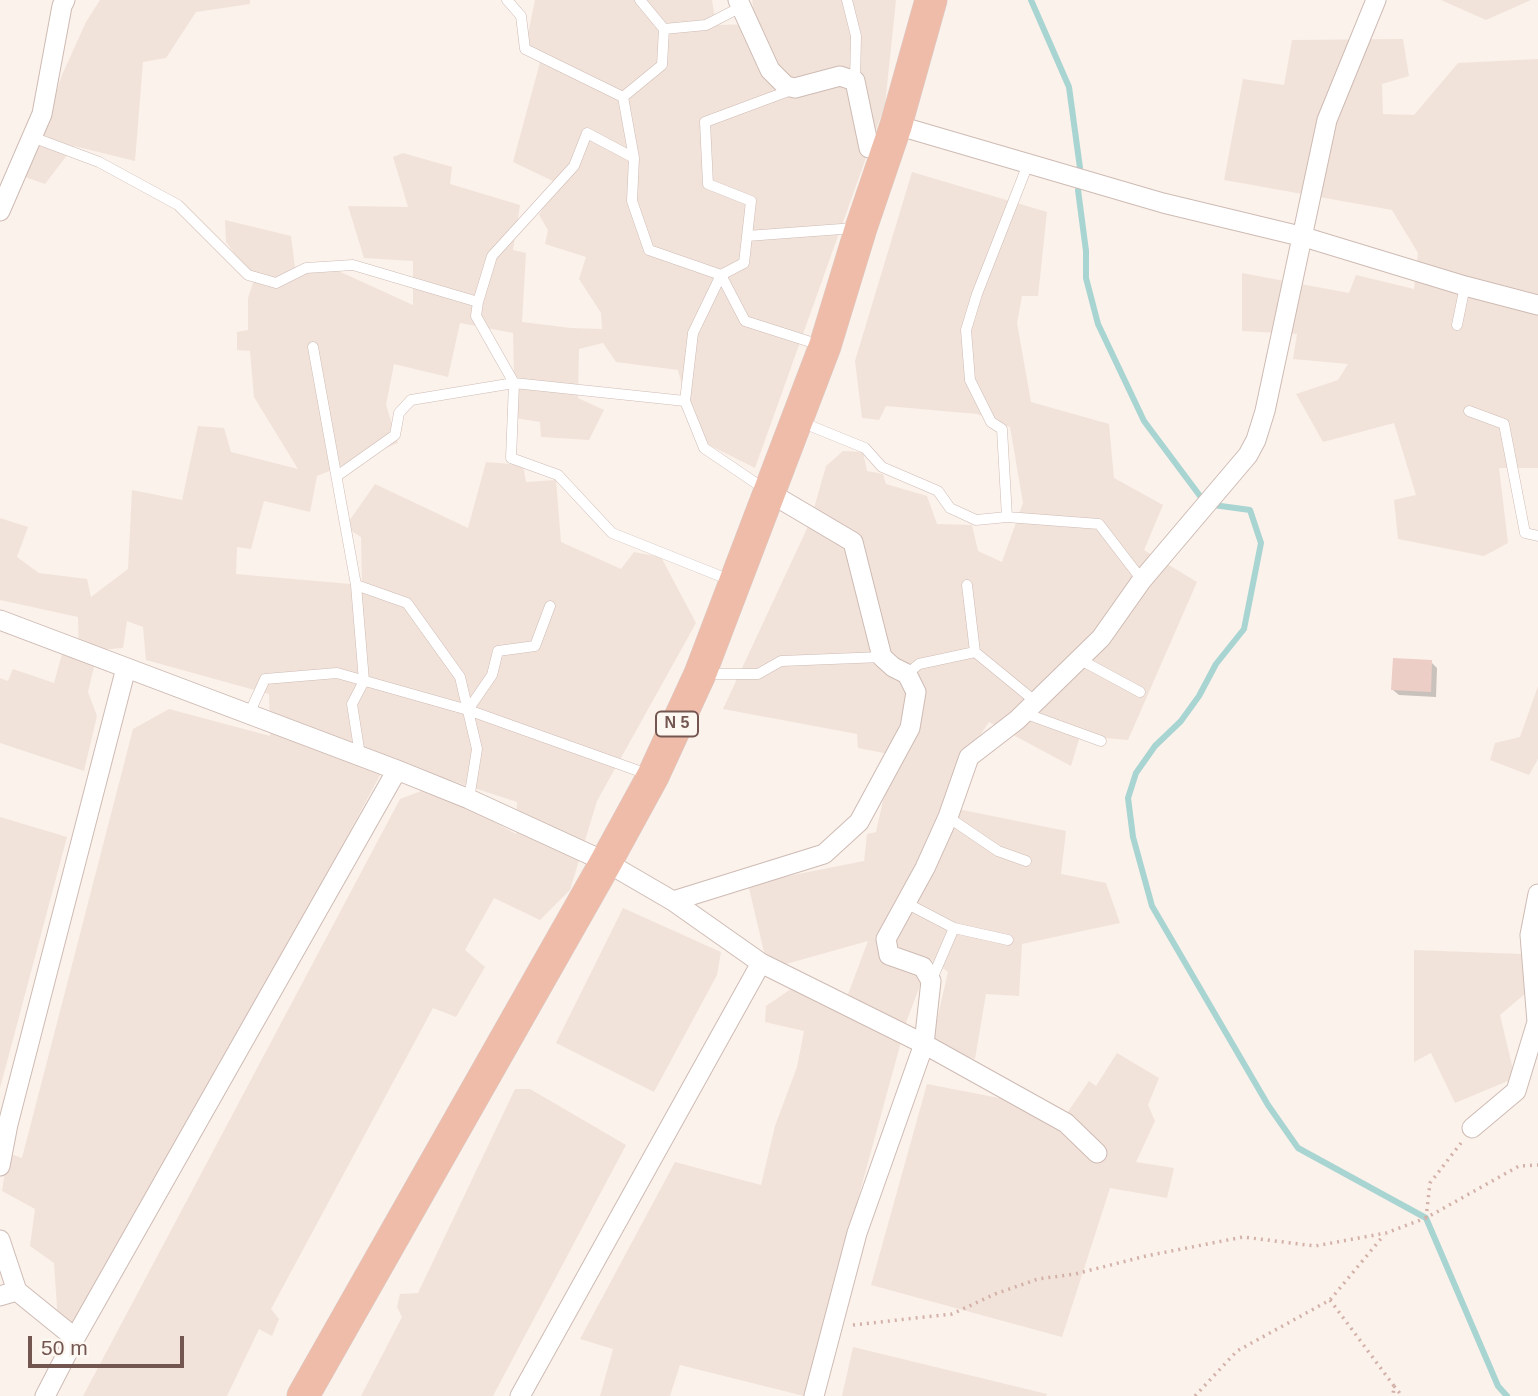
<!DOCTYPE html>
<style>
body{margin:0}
#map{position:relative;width:1538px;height:1396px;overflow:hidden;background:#fbf2eb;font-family:Helvetica,sans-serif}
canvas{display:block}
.scale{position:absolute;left:28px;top:1336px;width:156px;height:32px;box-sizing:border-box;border:4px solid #745650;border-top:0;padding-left:9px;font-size:21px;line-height:24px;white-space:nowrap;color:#745650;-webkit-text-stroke:5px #fdf7f2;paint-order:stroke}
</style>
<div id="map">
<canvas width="1538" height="1396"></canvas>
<div class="scale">50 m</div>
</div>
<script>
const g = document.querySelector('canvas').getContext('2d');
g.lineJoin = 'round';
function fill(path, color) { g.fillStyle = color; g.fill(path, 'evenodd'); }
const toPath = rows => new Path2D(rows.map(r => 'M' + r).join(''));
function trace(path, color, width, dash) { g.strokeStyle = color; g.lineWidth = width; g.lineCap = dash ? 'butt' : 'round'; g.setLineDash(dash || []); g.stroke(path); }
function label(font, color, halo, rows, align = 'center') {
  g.font = font + ' Helvetica,sans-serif'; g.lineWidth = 7; g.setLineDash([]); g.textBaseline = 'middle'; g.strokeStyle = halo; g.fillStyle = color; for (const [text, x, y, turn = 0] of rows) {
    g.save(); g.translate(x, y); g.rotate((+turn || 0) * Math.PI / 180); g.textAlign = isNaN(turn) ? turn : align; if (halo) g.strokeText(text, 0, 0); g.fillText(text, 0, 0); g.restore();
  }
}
const residential = toPath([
 [100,0,250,0,250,4,196,12,166,58,143,62,135,161,74,146,45,184,22,176,39,144,62,75,86,22],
 [535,0,712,0,716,25,756,24,752,0,896,0,885,105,755,468,695,438,678,370,616,362,603,343,579,349,578,398,604,410,589,440,541,437,540,422,515,418,513,333,460,323,448,377,394,364,386,405,398,443,317,476,310,512,264,501,251,549,237,547,236,574,362,585,361,537,345,527,375,484,468,528,486,462,523,465,526,482,556,480,561,542,621,569,634,552,661,557,696,623,597,801,570,890,540,920,494,898,465,950,485,967,456,1017,433,1008,271,1309,279,1319,272,1336,259,1329,227,1396,83,1396,400,799,432,787,516,834,517,802,388,760,74,1351,60,1352,54,1263,30,1246,35,1209,2,1191,8,1153,22,1158,133,729,169,709,270,736,269,694,146,660,143,627,127,621,123,648,98,650,88,692,97,716,84,771,0,743,0,678,8,681,13,669,54,683,62,654,79,658,78,617,0,600,0,518,28,527,17,557,39,573,87,579,91,597,128,569,132,490,182,500,198,426,224,428,231,452,298,469,254,397,250,351,237,350,237,332,248,330,248,298,254,280,226,242,225,220,291,236,295,267,334,269,413,305,413,261,364,258,348,206,408,207,393,157,403,153,452,167,450,184,520,205,513,250,526,253,522,322,571,328,602,329,601,313,579,279,586,257,545,244,548,230,539,215,557,183,513,162,542,55,525,48],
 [1441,0,1531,0,1486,20],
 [1403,39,1409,76,1382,84,1383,114,1414,115,1458,63,1538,59,1538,468,1499,468,1508,543,1484,556,1398,539,1394,500,1416,495,1394,423,1323,442,1296,394,1338,380,1348,364,1293,359,1297,334,1242,331,1242,273,1349,293,1356,275,1414,289,1418,253,1392,210,1224,180,1243,79,1284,85,1292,40],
 [912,172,1047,212,1038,296,1022,296,1017,323,1031,402,1109,424,1114,478,1163,505,1144,550,1197,582,1128,740,1080,736,1071,766,989,722,952,777,943,806,1066,831,1061,874,1106,883,1120,923,1022,944,1019,996,986,994,975,1059,931,1046,948,972,930,959,907,1020,804,1396,680,1365,670,1396,600,1396,613,1349,580,1339,675,1162,761,1185,775,1126,797,1067,804,1031,765,1022,766,1006,791,989,841,1013,868,941,768,969,748,884,864,861,867,834,876,832,883,801,899,756,858,748,857,734,723,709,810,522,826,466,843,451,863,452,867,471,883,474,886,484,927,496,937,524,972,525,978,551,1002,562,1023,503,1010,427,977,414,886,406,879,420,862,418,855,361],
 [1538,686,1538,759,1529,775,1490,760,1495,743,1520,737],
 [0,817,67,837,0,1088],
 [623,908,721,952,717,975,654,1092,556,1043],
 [1414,950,1522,954,1526,993,1500,1015,1515,1078,1455,1103,1431,1053,1414,1062],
 [1117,1053,1159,1078,1148,1105,1155,1121,1136,1162,1174,1168,1167,1198,1110,1188,1062,1337,871,1285,927,1084,1040,1106,1063,1119,1089,1081,1096,1086],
 [515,1089,530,1089,626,1145,493,1396,361,1396,402,1317,397,1307,400,1294,418,1293],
 [853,1347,1047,1394,1046,1396,842,1396]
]);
const shadow = toPath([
 [1431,662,1437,668,1436,697,1399,695,1393,690]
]);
const stream = toPath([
 [1031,0,1069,87,1080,168],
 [1078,190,1086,251,1086,278,1098,324,1144,421,1206,504,1250,510,1261,543,1244,629,1216,664,1199,696,1181,721,1155,746,1136,773,1128,798,1133,837,1152,906,1268,1105,1298,1148,1426,1218,1498,1386,1507,1396]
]);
const building = toPath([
 [1393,658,1432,660,1431,692,1391,690]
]);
const path = toPath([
 [1426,1218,1430,1183,1461,1143],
 [1330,1300,1394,1386,1393,1396],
 [853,1325,952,1314,995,1294,1038,1279,1075,1274,1146,1256,1243,1237,1315,1246,1386,1233,1426,1218,1519,1166,1538,1165],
 [1394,1386,1402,1396],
 [1195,1396,1237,1351,1330,1300,1384,1235]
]);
const service = toPath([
 [507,0,521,16,525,49,623,97,662,65,664,29,640,0],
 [847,0,856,36,855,81],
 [664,29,706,25,741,7],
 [623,97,634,158,632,201,649,250,721,275,745,321,820,345],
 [32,137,99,162,178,205,248,275,276,283,306,268,353,265,478,302,476,316,514,383,511,458,558,475,612,533,730,580],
 [747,236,855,228],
 [478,302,492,256,574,166,587,133,634,158],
 [1457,325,1465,286],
 [313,347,356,585,407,603,460,677,477,749,469,799],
 [1469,411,1504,424,1525,533,1538,536],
 [801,422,865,448,882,467,938,491,950,508,976,520,1007,517,1099,524,1142,580],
 [337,476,395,435,399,413,411,400,514,383,685,401],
 [766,490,704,448,685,401,693,333,721,275,744,263,751,201,708,184,705,122,791,90],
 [1007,517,1002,429,991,422,970,380,966,330,977,294,1028,164],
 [356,585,364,681,352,704,360,755],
 [967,585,975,652],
 [1079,659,1140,692],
 [704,674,758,674,781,661,882,657],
 [907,674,919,664,975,652,1036,702],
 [468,710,492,675,498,651,535,646,550,606],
 [1024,713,1101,741],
 [249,714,265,679,337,673,468,710,650,775],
 [948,817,998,851,1026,861],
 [906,903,954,928,1008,940],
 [932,979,954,928]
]);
const minor = toPath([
 [738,0,770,70,786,86,795,88,840,76,855,81,869,148,888,149],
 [896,125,1163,203,1304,237,1465,286,1538,305],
 [0,211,42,114,62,6,65,0],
 [0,620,397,770,469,799,606,862,673,901,761,963,924,1044,1066,1123,1097,1153],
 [673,901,824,854,859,822,910,728,916,692,907,674,893,667,882,657,853,542,770,493],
 [1472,1128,1516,1091,1537,1022,1530,935,1538,894],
 [0,1166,8,1124,126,668],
 [0,1240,17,1291,75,1338],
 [0,1296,17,1291],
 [45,1396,75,1338,397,770],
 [520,1396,761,963],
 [814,1396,857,1233,924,1044,931,981,923,967,889,955,886,939,925,868,948,817,969,757,1017,720,1101,638,1142,580,1248,455,1256,440,1265,411,1327,120,1376,0]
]);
const trunk = toPath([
 [303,1396,606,862,653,776,700,674,825,346,861,228,896,125,931,0]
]);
const shields = [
 [677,724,42]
];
const shieldNames = [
 ["N 5",677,724]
];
fill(residential, '#f2e3da');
fill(shadow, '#0003');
trace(stream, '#a8d4d2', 6);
fill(building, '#edcec6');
trace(service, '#cebbb4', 11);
trace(minor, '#cebbb4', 21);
trace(trunk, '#d8d0ce', 33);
trace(path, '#d3b1a8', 3.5, [2, 5]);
trace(service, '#fff', 10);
trace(minor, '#fff', 19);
trace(trunk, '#f0bcaa', 32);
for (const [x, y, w] of shields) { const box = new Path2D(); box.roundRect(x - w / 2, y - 12.5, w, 25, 5); g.fillStyle = '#fdf7f2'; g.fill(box); trace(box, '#745650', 2); }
label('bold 16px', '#745650', null, shieldNames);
</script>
